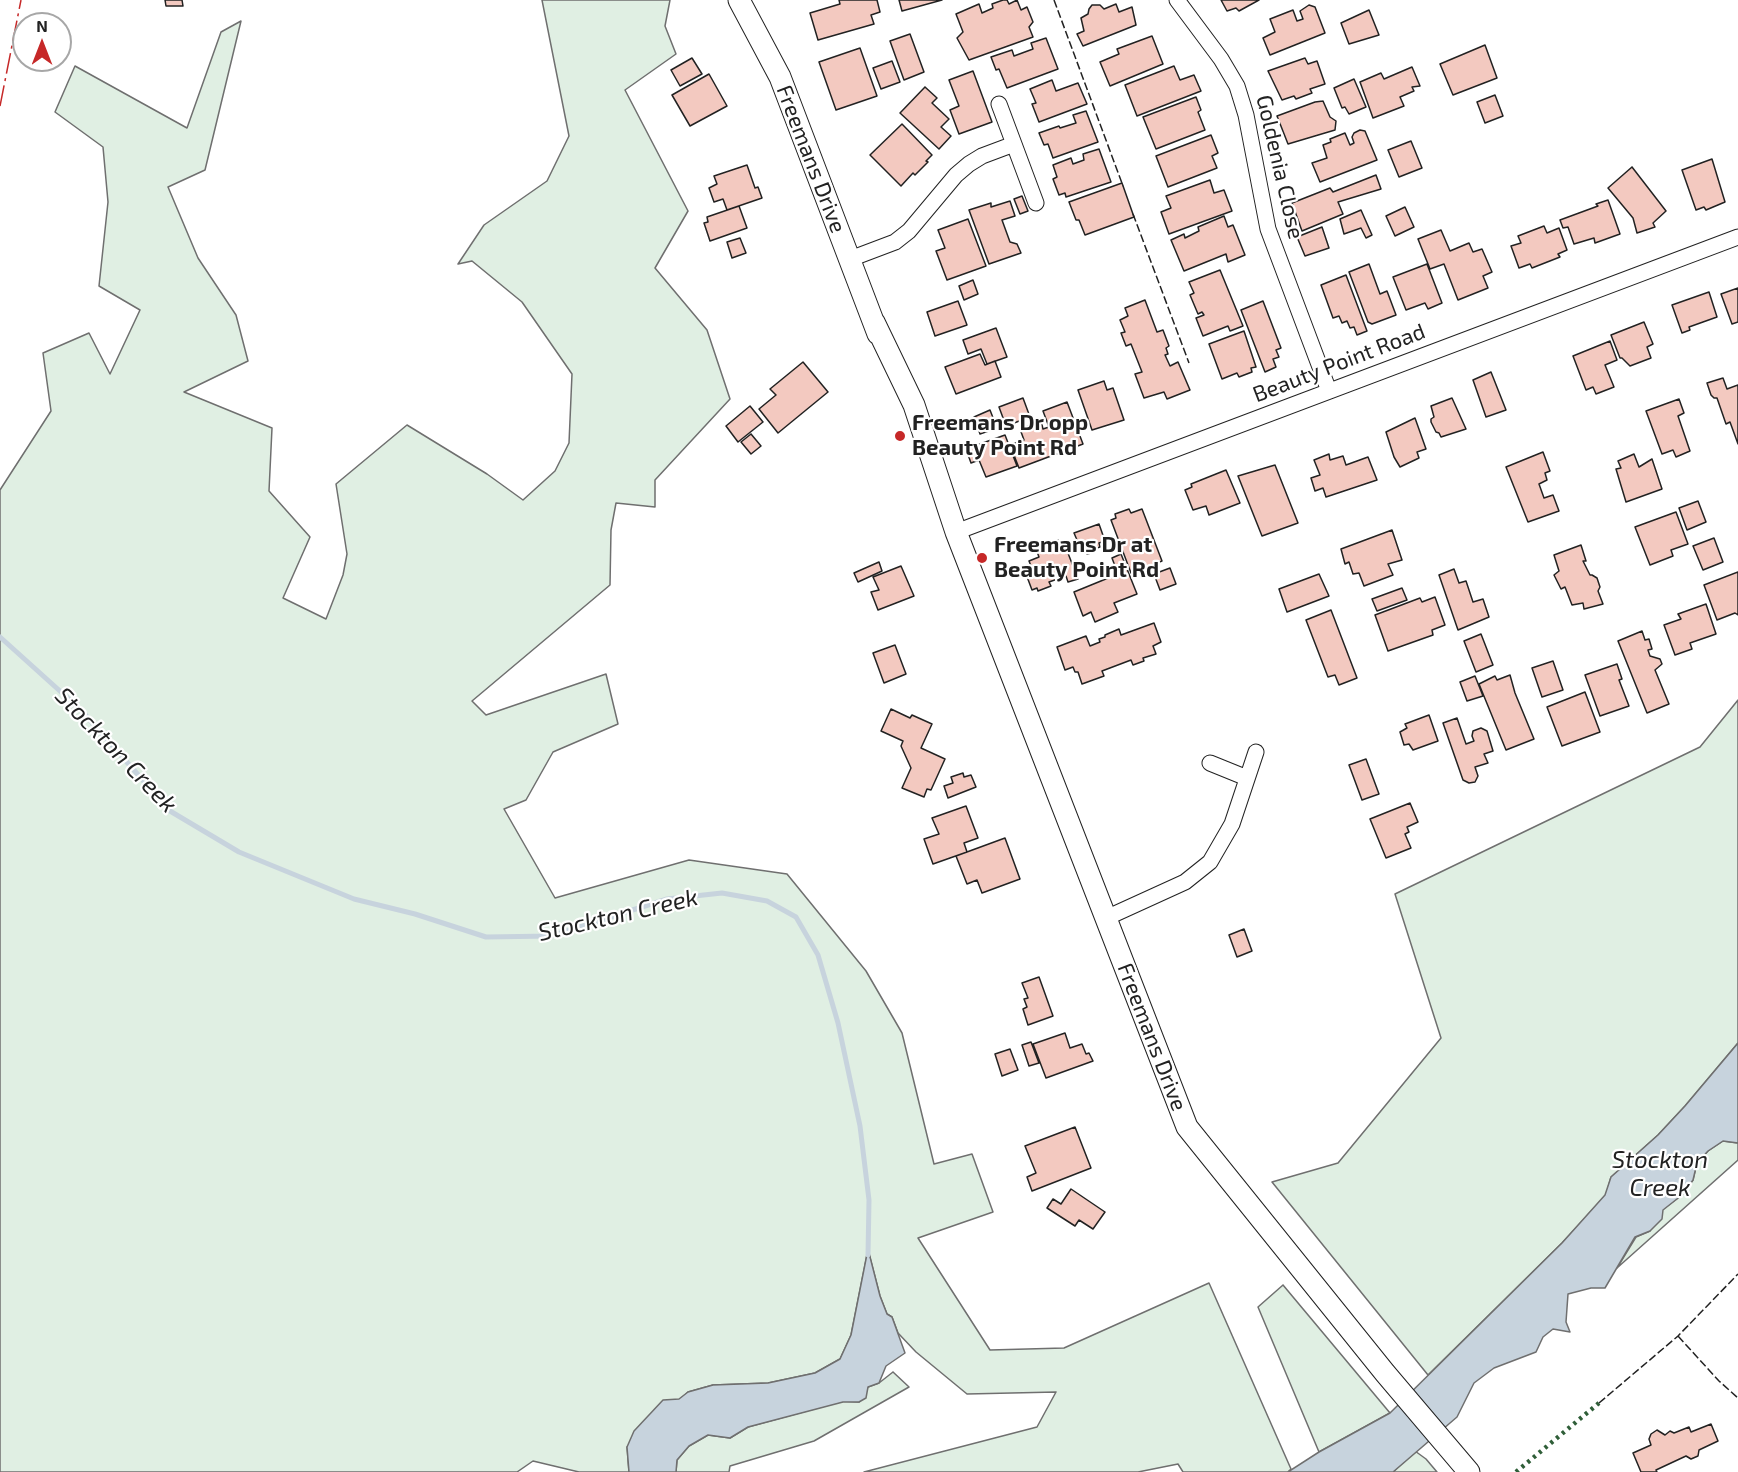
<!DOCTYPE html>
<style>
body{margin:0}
#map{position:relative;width:1738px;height:1472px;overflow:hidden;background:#fff;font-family:"Exo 2",sans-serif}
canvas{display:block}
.north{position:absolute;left:12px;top:12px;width:60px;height:60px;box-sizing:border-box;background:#fff;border:2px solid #a7a7a7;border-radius:50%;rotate:0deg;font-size:16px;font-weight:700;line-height:24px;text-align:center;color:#222}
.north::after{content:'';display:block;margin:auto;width:21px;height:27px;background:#c62828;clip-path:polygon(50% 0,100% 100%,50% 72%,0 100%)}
</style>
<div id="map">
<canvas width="1738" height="1472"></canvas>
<div class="north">N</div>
</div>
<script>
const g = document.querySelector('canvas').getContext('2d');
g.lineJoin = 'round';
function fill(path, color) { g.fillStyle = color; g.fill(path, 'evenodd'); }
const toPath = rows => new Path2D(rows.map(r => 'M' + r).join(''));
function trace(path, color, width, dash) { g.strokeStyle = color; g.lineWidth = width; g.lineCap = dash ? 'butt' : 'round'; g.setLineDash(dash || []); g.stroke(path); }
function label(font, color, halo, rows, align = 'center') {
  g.font = font + ' "Exo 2",sans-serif'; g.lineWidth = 4.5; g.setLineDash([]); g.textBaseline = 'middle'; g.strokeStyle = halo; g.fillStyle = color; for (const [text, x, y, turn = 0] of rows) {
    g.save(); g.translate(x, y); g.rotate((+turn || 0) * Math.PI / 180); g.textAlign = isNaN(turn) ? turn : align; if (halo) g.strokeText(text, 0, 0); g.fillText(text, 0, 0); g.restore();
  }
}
const green = toPath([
 [542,0,670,0,665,26,676,54,625,90,688,211,655,268,707,330,730,399,655,480,655,507,616,503,611,530,610,585,472,701,486,715,606,674,618,724,553,752,526,800,504,809,555,898,689,860,787,874,866,971,902,1033,934,1164,972,1154,993,1212,918,1238,990,1350,1064,1348,1209,1283,1291,1469,1288,1472,1183,1472,1178,1464,1138,1472,864,1472,1037,1427,1056,1392,967,1394,916,1352,898,1333,892,1317,887,1314,880,1296,868,1250,851,1335,840,1359,815,1373,768,1383,713,1385,688,1392,627,1447,629,1472,579,1472,533,1461,517,1472,0,1472,0,490,51,411,43,353,89,333,110,374,140,310,99,286,108,202,103,147,55,112,75,66,187,128,221,32,241,21,205,170,168,187,198,258,236,315,248,361,184,392,272,428,269,491,310,537,283,598,326,619,343,575,347,554,336,484,407,425,487,474,523,500,555,471,569,443,572,374,522,302,472,261,458,264,484,225,547,181,569,136,542,0],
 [1738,700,1738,1043,1685,1106,1658,1135,1611,1177,1606,1195,1562,1243,1428,1375,1272,1182,1338,1163,1441,1038,1395,894,1700,747,1738,700],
 [1723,1141,1738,1143,1738,1160,1617,1268,1636,1237,1650,1231,1662,1210,1682,1195,1693,1180,1697,1163,1708,1151,1723,1141],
 [1283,1285,1390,1413,1319,1452,1258,1307,1283,1285],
 [893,1372,909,1387,814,1441,730,1466,729,1472,676,1472,677,1460,689,1446,708,1435,730,1438,748,1427,843,1401,859,1402,868,1387,879,1383,893,1372],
 [1415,1451,1426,1459,1437,1472,1393,1472,1415,1451]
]);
const water = toPath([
 [1738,1043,1738,1143,1723,1141,1708,1151,1697,1163,1693,1180,1682,1195,1663,1210,1662,1219,1650,1231,1635,1237,1605,1288,1591,1288,1568,1294,1566,1322,1570,1332,1553,1329,1543,1337,1536,1352,1494,1368,1474,1383,1457,1417,1393,1472,1288,1472,1319,1452,1390,1413,1562,1243,1605,1195,1611,1177,1658,1135,1685,1106,1738,1043],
 [868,1249,880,1296,887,1314,892,1317,905,1353,886,1366,879,1383,868,1387,866,1398,859,1402,843,1402,748,1427,730,1438,708,1435,689,1446,677,1460,676,1472,629,1472,627,1447,634,1431,663,1400,679,1399,688,1392,713,1385,768,1383,815,1373,840,1359,851,1335,868,1249]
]);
const stream = toPath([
 [0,637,81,710,170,811,239,852,354,899,415,914,486,937,551,936,667,899,722,893,767,901,796,917,818,955,838,1023,860,1126,869,1200,868,1255]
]);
const building = toPath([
 [165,0,182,0,183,6,166,6,165,0],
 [839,0,877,0,880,12,871,15,874,24,818,40,810,13,840,4,839,0],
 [899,0,942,0,902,11,899,0],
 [1003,0,1007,0,1009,4,1017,0,1021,10,1027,7,1033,22,1029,27,1033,37,969,60,957,38,963,32,956,14,979,4,982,13,993,8,992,4,1003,0],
 [1221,0,1259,0,1239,11,1236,8,1227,11,1221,0],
 [1116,4,1119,12,1132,7,1136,25,1083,46,1077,34,1084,31,1081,18,1088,14,1089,9,1092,5,1100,5,1104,9,1116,4],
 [1309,5,1315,7,1325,33,1270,55,1263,38,1275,32,1270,19,1293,10,1297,21,1303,19,1300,11,1309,5],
 [1369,10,1379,35,1349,44,1341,23,1369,10],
 [910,34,924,72,904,80,890,41,910,34],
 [1152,36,1163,64,1110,86,1100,62,1119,54,1117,49,1152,36],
 [1046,38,1058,69,1007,88,999,69,996,70,991,57,1012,50,1014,56,1033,49,1031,43,1046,38],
 [1485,45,1497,78,1453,95,1440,64,1485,45],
 [860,48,877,96,836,110,819,62,860,48],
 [692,58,702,74,680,86,671,70,692,58],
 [1305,58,1308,64,1317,61,1325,84,1310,89,1312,93,1296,99,1294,96,1282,100,1268,71,1305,58],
 [892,61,900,82,881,89,873,68,892,61],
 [1174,66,1180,80,1194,75,1201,91,1137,116,1125,85,1174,66],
 [1412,67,1420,86,1412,87,1414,91,1400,97,1404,106,1373,118,1360,82,1381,73,1384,79,1412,67],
 [973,71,992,122,959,134,950,110,959,106,949,80,973,71],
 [709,74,727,106,690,126,672,95,709,74],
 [1354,79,1366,107,1349,114,1345,107,1342,108,1334,88,1354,79],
 [1052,80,1056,91,1078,83,1087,104,1039,122,1032,104,1036,103,1030,89,1052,80],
 [925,87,937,98,932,103,949,119,941,127,951,136,939,149,900,113,925,87],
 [1495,95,1503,116,1485,123,1477,102,1495,95],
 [1196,97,1201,110,1198,112,1205,130,1156,149,1143,117,1196,97],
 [1323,101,1330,117,1336,121,1335,130,1288,144,1277,116,1315,102,1323,101],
 [1086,111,1098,142,1053,158,1048,144,1044,145,1039,133,1059,126,1060,128,1076,123,1073,115,1086,111],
 [902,124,932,155,926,161,928,162,915,175,913,173,901,186,870,155,902,124],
 [1360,130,1365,131,1377,160,1320,182,1312,163,1327,158,1323,145,1331,142,1330,139,1345,133,1350,145,1354,143,1352,137,1354,133,1360,130],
 [1211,135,1218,153,1212,156,1217,168,1168,187,1156,156,1211,135],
 [1411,141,1422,168,1399,177,1388,150,1411,141],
 [1099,149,1111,182,1066,197,1065,193,1059,195,1053,179,1057,177,1053,165,1071,158,1073,164,1084,160,1083,154,1099,149],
 [1712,159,1725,202,1706,210,1704,207,1696,210,1682,170,1712,159],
 [747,165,755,188,758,187,762,198,727,210,723,199,714,202,709,188,717,184,714,176,747,165],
 [1632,167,1666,211,1653,223,1655,227,1637,233,1633,218,1608,188,1632,167],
 [1376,175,1381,189,1338,202,1343,214,1302,231,1292,203,1330,188,1333,192,1376,175],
 [1210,180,1214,193,1224,190,1232,211,1169,234,1161,212,1171,208,1166,196,1210,180],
 [1122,183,1134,217,1085,235,1079,220,1076,220,1069,202,1122,183],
 [1022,196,1028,211,1020,214,1014,199,1022,196],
 [1608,200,1620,234,1595,243,1594,238,1574,244,1568,227,1563,228,1560,220,1598,206,1596,204,1608,200],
 [1010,201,1015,216,1002,220,1010,242,1017,244,1021,253,989,264,969,210,991,203,991,207,1010,201],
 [739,206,747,228,710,241,704,223,708,222,707,217,739,206],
 [1405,207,1414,227,1395,236,1386,216,1405,207],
 [1361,210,1372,235,1366,238,1361,228,1344,234,1340,219,1361,210],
 [1224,216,1228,227,1233,225,1245,255,1228,262,1226,254,1184,271,1171,240,1184,234,1185,238,1199,231,1198,227,1224,216],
 [968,219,986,266,947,280,936,251,945,248,938,230,968,219],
 [1544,226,1547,233,1559,228,1567,250,1558,254,1560,257,1532,268,1530,264,1519,268,1511,246,1521,243,1518,236,1544,226],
 [1322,227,1329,248,1305,256,1297,237,1322,227],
 [1441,230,1450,251,1469,243,1473,252,1482,249,1492,272,1483,276,1488,288,1458,300,1444,264,1430,269,1418,239,1441,230],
 [740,238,746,253,732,258,727,242,740,238],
 [1369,264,1380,294,1387,291,1396,315,1372,324,1368,322,1349,272,1369,264],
 [1427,264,1442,303,1428,309,1425,303,1406,310,1393,277,1427,264],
 [1220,270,1243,326,1230,331,1228,326,1203,336,1196,318,1204,315,1202,312,1198,314,1190,295,1194,293,1189,282,1220,270],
 [1346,275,1367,331,1357,335,1354,327,1350,328,1347,321,1342,323,1339,316,1333,318,1321,285,1346,275],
 [973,280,978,294,964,300,959,286,973,280],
 [1738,288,1738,322,1732,324,1721,294,1738,288],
 [1709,292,1717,317,1689,327,1690,330,1682,333,1672,305,1709,292],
 [1145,300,1157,332,1163,330,1169,346,1166,348,1168,354,1165,355,1170,366,1178,362,1190,390,1167,399,1164,392,1144,398,1135,374,1142,372,1131,344,1126,346,1121,333,1125,332,1120,320,1128,316,1125,308,1145,300],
 [958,301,967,325,935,336,927,312,958,301],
 [1263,301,1281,348,1276,350,1279,357,1273,359,1276,367,1265,372,1241,310,1263,301],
 [1644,322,1653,344,1647,347,1651,358,1630,366,1622,358,1620,358,1611,335,1644,322],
 [996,328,1007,357,987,364,981,349,968,354,963,340,996,328],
 [1244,331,1256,367,1251,368,1252,372,1239,377,1237,373,1222,379,1209,344,1244,331],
 [1610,341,1617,360,1605,365,1614,387,1596,394,1593,387,1586,390,1573,356,1610,341],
 [980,354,985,365,995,361,1001,377,956,394,945,367,980,354],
 [803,362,828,392,778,433,759,409,776,395,770,389,803,362],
 [1491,372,1506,410,1486,417,1473,380,1491,372],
 [1723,378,1727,389,1738,385,1738,444,1730,422,1726,424,1717,398,1714,398,1711,395,1707,383,1723,378],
 [1104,381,1107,390,1113,388,1124,420,1092,430,1078,390,1104,381],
 [1023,398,1030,417,1006,426,999,407,1023,398],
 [1452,398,1466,429,1441,437,1439,433,1436,432,1431,422,1431,419,1434,417,1431,406,1452,398],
 [1679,399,1684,413,1678,416,1690,451,1676,457,1673,450,1662,454,1646,411,1679,399],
 [1067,402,1083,444,1019,468,1010,445,1024,440,1020,429,1041,421,1043,429,1049,427,1043,411,1067,402],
 [750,406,763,422,738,442,726,426,750,406],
 [990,410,997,428,980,434,974,417,990,410],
 [1415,418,1426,449,1417,452,1419,458,1400,467,1394,457,1386,432,1415,418],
 [751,434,761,446,751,454,741,442,751,434],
 [1005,435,1017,466,986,477,979,460,971,463,966,449,1005,435],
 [1543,452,1550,471,1545,473,1547,480,1539,484,1544,498,1553,495,1559,511,1528,522,1506,467,1543,452],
 [1329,454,1330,460,1343,456,1346,465,1368,457,1377,480,1326,497,1323,488,1315,491,1311,478,1320,475,1314,460,1329,454],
 [1634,454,1639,467,1652,459,1662,489,1626,502,1616,469,1621,468,1618,461,1634,454],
 [1275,465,1298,523,1262,536,1238,476,1275,465],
 [1226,470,1240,503,1209,515,1206,506,1193,510,1185,490,1192,487,1191,484,1226,470],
 [1698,501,1706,522,1687,530,1679,508,1698,501],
 [1129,509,1131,513,1142,509,1162,561,1131,573,1111,520,1116,518,1115,514,1129,509],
 [1676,512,1688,544,1671,550,1673,556,1650,565,1635,527,1676,512],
 [1099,524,1105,541,1099,543,1100,547,1091,550,1091,553,1087,554,1085,549,1082,551,1079,545,1076,546,1074,542,1077,540,1074,533,1099,524],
 [1392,530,1402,560,1388,564,1393,575,1364,586,1359,573,1353,574,1349,562,1345,564,1341,549,1392,530],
 [1714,538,1723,562,1703,570,1693,546,1714,538],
 [1058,540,1062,550,1066,548,1078,579,1068,582,1066,576,1049,582,1051,586,1038,591,1037,588,1032,590,1026,574,1033,571,1029,561,1039,557,1036,549,1058,540],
 [1581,545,1586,561,1583,561,1590,575,1592,575,1597,578,1600,587,1598,591,1603,604,1584,609,1583,603,1572,605,1565,587,1561,589,1554,575,1559,571,1554,555,1581,545],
 [1121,554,1137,594,1114,603,1118,612,1095,622,1091,612,1083,616,1074,592,1118,574,1112,558,1121,554],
 [879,562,882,571,858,582,854,573,879,562],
 [901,566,914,596,878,610,871,592,879,590,873,577,901,566],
 [1170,568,1176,584,1160,590,1154,574,1170,568],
 [1454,569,1459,583,1466,581,1473,602,1483,599,1489,617,1458,630,1439,575,1454,569],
 [1738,572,1738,615,1735,613,1717,620,1704,585,1738,572],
 [1319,574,1329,596,1287,612,1279,589,1319,574],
 [1402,588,1407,600,1377,611,1372,599,1402,588],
 [1435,597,1445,625,1432,630,1433,635,1388,651,1375,615,1420,598,1422,602,1435,597],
 [1706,604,1716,634,1690,643,1692,649,1675,655,1664,625,1681,619,1678,614,1706,604],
 [1331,610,1357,678,1339,685,1335,675,1328,677,1306,620,1331,610],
 [1154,623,1161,642,1153,646,1156,654,1143,658,1144,661,1133,665,1131,660,1102,671,1104,676,1082,684,1078,672,1075,672,1073,667,1065,670,1057,647,1086,636,1090,646,1100,642,1099,639,1105,637,1105,635,1119,629,1121,635,1154,623],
 [1642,631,1645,640,1649,639,1652,649,1648,650,1650,656,1660,659,1662,664,1655,670,1669,704,1647,713,1618,641,1642,631],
 [1481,634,1493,665,1476,672,1464,641,1481,634],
 [895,645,906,674,884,683,873,653,895,645],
 [1553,661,1563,690,1542,697,1532,668,1553,661],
 [1617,664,1622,679,1619,680,1629,706,1600,716,1585,675,1617,664],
 [1510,675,1515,693,1534,739,1506,750,1479,684,1495,676,1497,680,1510,675],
 [1475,676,1483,696,1467,701,1460,682,1475,676],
 [1585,692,1600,732,1562,746,1547,707,1585,692],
 [891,709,910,718,912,715,932,724,921,748,945,759,931,790,927,789,924,797,902,788,911,768,901,746,903,741,881,731,891,709],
 [1429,715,1438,741,1413,750,1409,744,1404,745,1400,732,1407,728,1405,724,1429,715],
 [1457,718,1466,744,1474,741,1472,736,1473,731,1481,728,1487,731,1493,751,1484,754,1488,763,1475,767,1478,776,1475,782,1469,783,1463,780,1443,723,1457,718],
 [1366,759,1379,794,1362,800,1349,765,1366,759],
 [963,773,964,777,971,775,976,787,948,798,944,786,953,783,951,777,963,773],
 [1410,803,1418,822,1407,827,1409,832,1405,834,1411,848,1386,858,1370,819,1410,803],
 [966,806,978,838,964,843,967,852,933,864,924,839,939,834,932,818,966,806],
 [1005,838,1020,879,982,893,977,880,967,884,956,856,1005,838],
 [1244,929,1252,951,1237,957,1229,935,1244,929],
 [1039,977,1053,1016,1028,1025,1023,1009,1027,1007,1024,999,1028,998,1022,983,1039,977],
 [1065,1033,1070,1048,1082,1044,1086,1054,1089,1053,1093,1061,1046,1078,1033,1044,1065,1033],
 [1031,1042,1039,1063,1029,1066,1022,1045,1031,1042],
 [1010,1049,1018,1070,1002,1076,995,1054,1010,1049],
 [1075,1127,1091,1168,1032,1191,1027,1177,1036,1173,1025,1146,1075,1127],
 [1071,1189,1105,1212,1093,1229,1079,1220,1075,1226,1047,1208,1053,1199,1061,1204,1071,1189],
 [1711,1424,1718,1441,1699,1450,1698,1456,1691,1459,1686,1456,1656,1470,1657,1472,1641,1472,1633,1453,1651,1445,1649,1439,1651,1434,1657,1430,1665,1435,1670,1431,1674,1433,1689,1427,1691,1432,1711,1424]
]);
const minor = toPath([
 [1177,0,1221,59,1237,86,1246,115,1268,229,1329,391],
 [999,104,1036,203],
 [850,259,895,242,909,231,956,175,969,164,982,156,1014,144],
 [956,532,1738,237],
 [1210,763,1247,778],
 [1106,918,1185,882,1210,862,1232,824,1256,752]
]);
const secondary = toPath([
 [739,0,780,77,878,334],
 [874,322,914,405,956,532,1187,1127,1385,1373,1469,1472]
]);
const hedge = toPath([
 [1516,1472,1599,1403]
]);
const fence = toPath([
 [1054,0,1123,186],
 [1133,214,1189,363],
 [1678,1336,1719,1381,1738,1398],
 [1599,1403,1678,1336,1738,1274]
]);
const power = toPath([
 [0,106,21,0]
]);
const markers = [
 [900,436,6,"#c62828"],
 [982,558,6,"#c62828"]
];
const streetNames = [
 ["Freemans Drive",811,159,69],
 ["Goldenia Close",1280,167,77],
 ["Beauty Point Road",1339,363,-21],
 ["Freemans Drive",1152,1037,69]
];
const poiNames = [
 ["Freemans Dr opp",912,423],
 ["Beauty Point Rd",912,448],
 ["Freemans Dr at",994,545],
 ["Beauty Point Rd",994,570]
];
const waterNames = [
 ["Stockton Creek",116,750,46],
 ["Stockton Creek",618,915,-13],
 ["Stockton",1660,1160],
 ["Creek",1660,1188]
];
fill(green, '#e0efe3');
trace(green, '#6f6f6f', 1.5);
fill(water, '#c7d3dd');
trace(water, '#6f6f6f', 1.5);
trace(stream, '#c7d3dd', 5);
fill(building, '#f3c9c0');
trace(building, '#222', 1.5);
trace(minor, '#222', 17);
trace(secondary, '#222', 23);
trace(minor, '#fff', 15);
trace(secondary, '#fff', 21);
trace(hedge, '#2f5e38', 4.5, [3, 4.5]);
trace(fence, '#222', 1.5, [8, 3]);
trace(power, '#c62828', 1.5, [21, 4.5, 3, 4.5]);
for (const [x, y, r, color] of markers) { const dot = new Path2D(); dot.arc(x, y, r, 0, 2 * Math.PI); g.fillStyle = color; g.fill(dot); trace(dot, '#fff', 2); }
label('22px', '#222', '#fff', streetNames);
label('bold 22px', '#222', '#fff', poiNames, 'left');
label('italic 24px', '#222', '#fff', waterNames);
</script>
